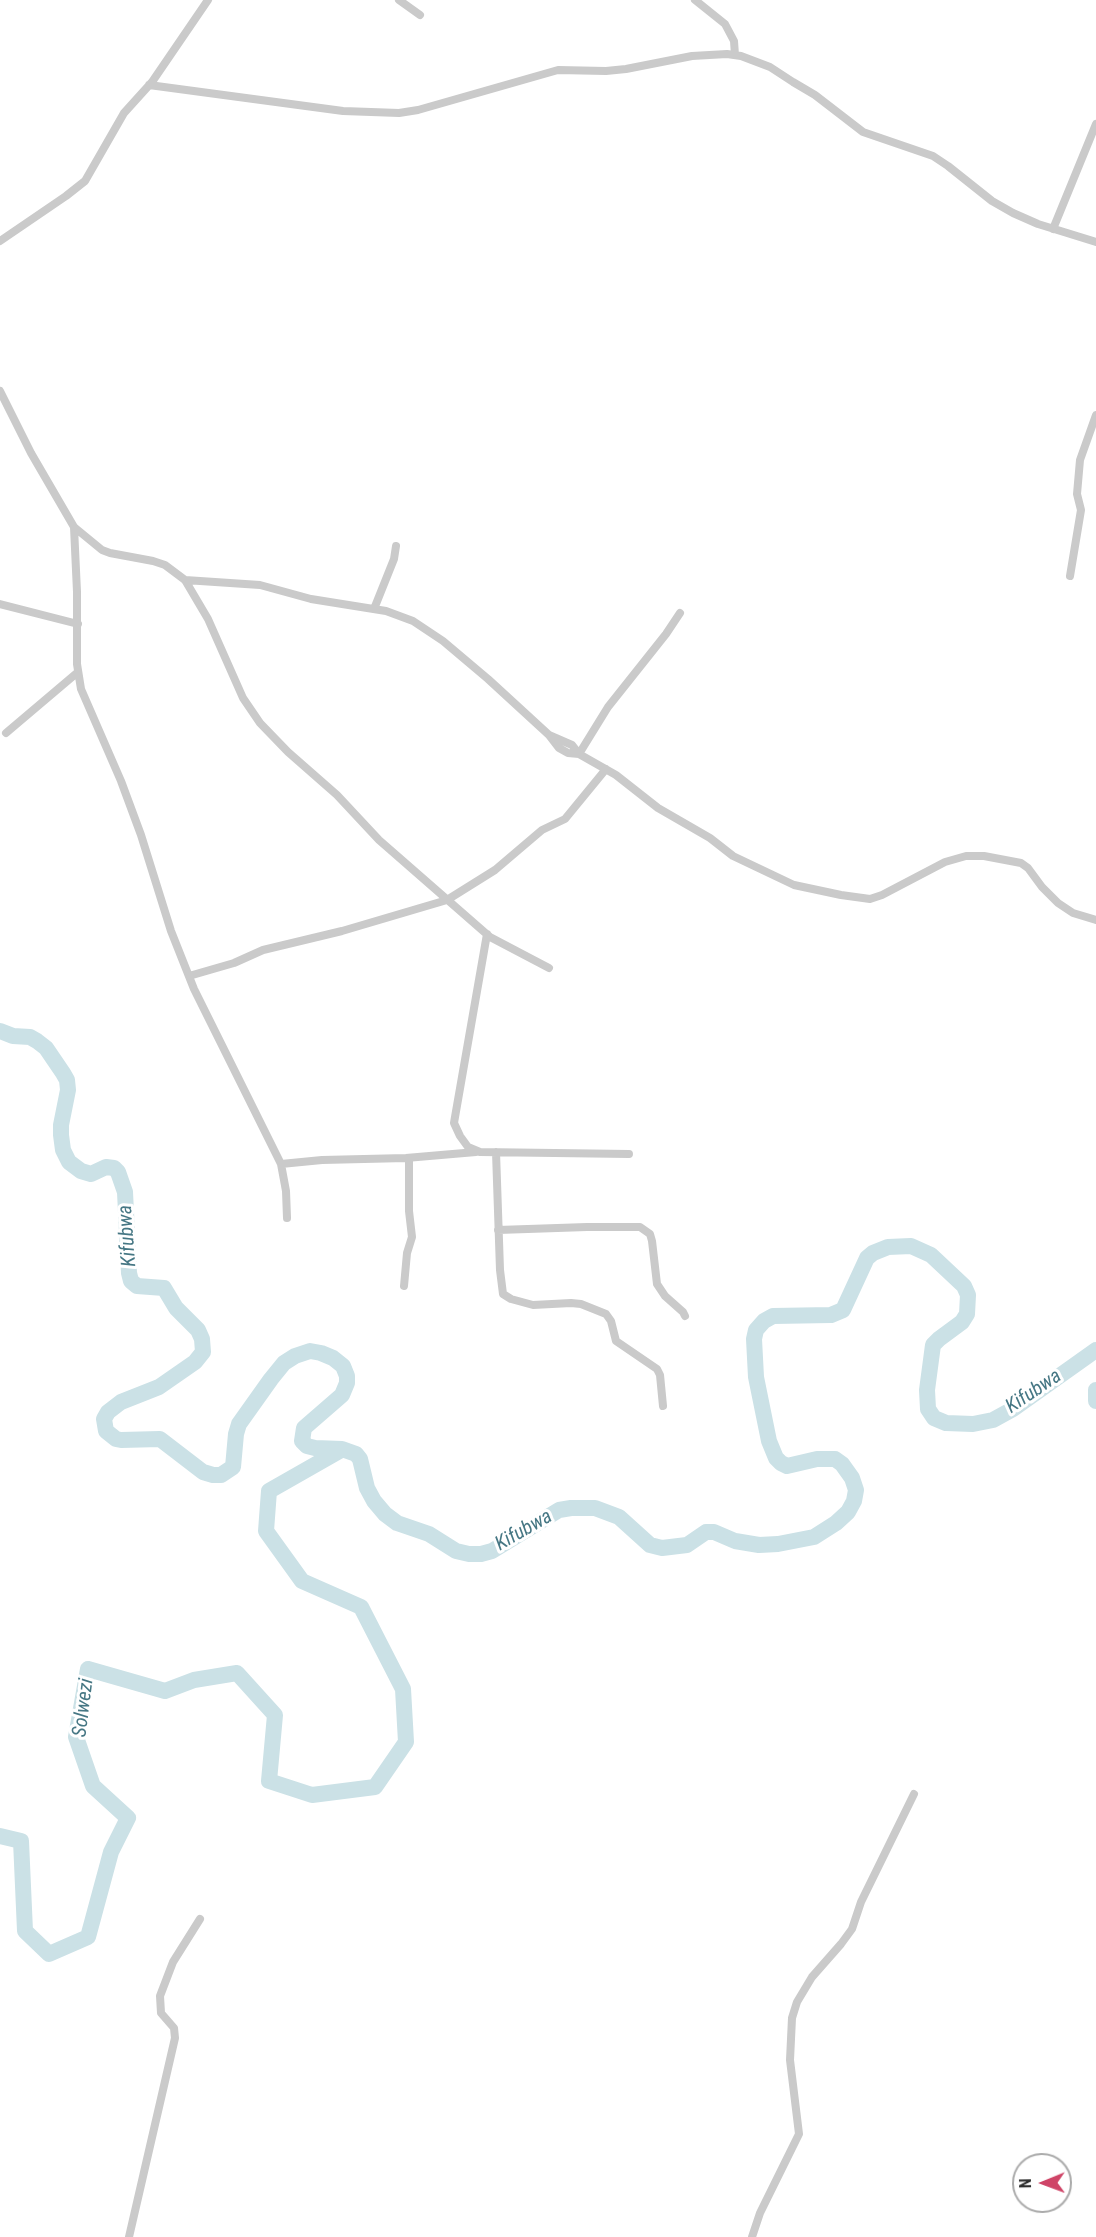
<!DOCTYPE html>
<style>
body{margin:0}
#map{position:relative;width:1096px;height:2237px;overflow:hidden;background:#fff;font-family:"Roboto Condensed",sans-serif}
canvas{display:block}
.north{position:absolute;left:1012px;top:2153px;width:60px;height:60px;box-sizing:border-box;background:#fff;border:2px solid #ababab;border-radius:50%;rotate:269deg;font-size:16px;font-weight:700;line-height:24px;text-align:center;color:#2d2d2d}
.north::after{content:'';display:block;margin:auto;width:21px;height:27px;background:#cf4467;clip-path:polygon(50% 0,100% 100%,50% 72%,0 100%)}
</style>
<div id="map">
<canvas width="1096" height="2237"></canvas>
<div class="north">N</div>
</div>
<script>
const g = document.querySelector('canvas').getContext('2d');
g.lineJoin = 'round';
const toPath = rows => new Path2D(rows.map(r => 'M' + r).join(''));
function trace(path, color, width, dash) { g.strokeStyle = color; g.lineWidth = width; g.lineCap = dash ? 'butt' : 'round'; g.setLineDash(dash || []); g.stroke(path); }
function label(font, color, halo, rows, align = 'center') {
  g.font = font + ' "Roboto Condensed",sans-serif'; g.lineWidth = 6; g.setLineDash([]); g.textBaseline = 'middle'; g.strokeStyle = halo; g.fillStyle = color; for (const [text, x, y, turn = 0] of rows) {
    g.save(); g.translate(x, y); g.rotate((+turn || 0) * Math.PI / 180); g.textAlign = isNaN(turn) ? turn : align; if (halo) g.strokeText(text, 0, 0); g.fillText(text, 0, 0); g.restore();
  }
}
const river = toPath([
 [0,1031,13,1036,30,1037,37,1041,46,1048,63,1073,67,1080,68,1090,61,1125,61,1135,63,1150,69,1162,81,1171,91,1174,106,1167,114,1168,118,1172,125,1192,129,1273,131,1281,137,1286,164,1288,176,1308,198,1330,202,1339,203,1352,195,1362,159,1387,121,1402,108,1412,104,1419,106,1431,116,1439,121,1440,160,1439,203,1472,213,1475,221,1475,233,1467,236,1434,239,1424,271,1379,284,1363,295,1356,310,1351,321,1353,333,1358,343,1366,347,1376,347,1383,342,1395,304,1428,302,1441,307,1446,315,1448,342,1449,356,1454,360,1459,367,1488,374,1501,385,1514,397,1523,429,1534,456,1551,469,1554,481,1554,492,1551,559,1510,571,1508,595,1508,619,1517,650,1545,662,1548,687,1545,706,1532,714,1532,735,1541,759,1545,778,1544,814,1537,836,1523,848,1512,854,1501,856,1490,852,1478,842,1464,835,1459,817,1459,787,1466,781,1463,776,1458,769,1441,756,1377,754,1339,756,1330,764,1321,773,1316,831,1315,843,1310,867,1258,873,1253,888,1247,911,1246,931,1255,964,1286,968,1295,967,1314,962,1322,939,1339,933,1345,927,1390,928,1409,934,1418,946,1423,973,1424,993,1420,1013,1409,1096,1350],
 [1096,1390,1096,1401],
 [0,1836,21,1841,25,1931,49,1954,88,1937,111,1852,128,1818,93,1786,76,1737,88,1669,165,1691,194,1680,237,1673,275,1715,269,1781,312,1795,375,1787,406,1742,403,1689,361,1607,302,1581,266,1531,269,1491,341,1450]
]);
const street = toPath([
 [399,0,420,15],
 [695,0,725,24,734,41,735,55],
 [149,85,343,111,399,113,418,110,558,70,606,71,626,69,692,56,727,54,741,56,770,67,793,82,815,95,863,132,933,156,948,166,992,201,1013,213,1038,224,1096,242],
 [1053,229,1096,124],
 [0,241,66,196,85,181,124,113,152,82,208,0],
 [0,391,31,453,74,527,102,550,110,553,153,561,165,565,185,580,208,619,243,698,260,723,288,752,337,795,379,840,490,937,549,968],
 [74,527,77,592,77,664,81,689,121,781,141,835,171,931,194,989,281,1164,286,1191,287,1218],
 [1070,576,1081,510,1077,494,1080,460,1096,415],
 [185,580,260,585,311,599,386,611,413,621,443,641,488,679,549,735,559,748,568,753,579,754],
 [0,604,78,624],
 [374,609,394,559,396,546],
 [6,733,78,672],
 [549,735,572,745,579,754,616,775,658,808,710,838,733,856,794,885,841,895,870,899,882,895,945,862,966,856,984,856,1021,863,1028,868,1042,887,1058,903,1073,913,1096,920],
 [579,754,608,707,666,634,680,613],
 [487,934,455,1117,454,1123,460,1136,468,1147,480,1152,629,1154],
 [189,976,234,963,263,950,342,931,447,900,495,870,542,830,565,819,606,769],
 [496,1152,500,1270,503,1294,511,1299,533,1305,571,1303,581,1304,606,1314,611,1321,616,1341,657,1369,660,1375,663,1406],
 [281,1164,322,1160,406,1158,476,1152],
 [498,1230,587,1227,640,1227,650,1234,652,1241,657,1284,665,1296,683,1312,685,1316],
 [404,1286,407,1253,412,1237,409,1211,409,1158],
 [129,2237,175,2038,174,2028,161,2013,160,1996,173,1962,200,1919],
 [752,2237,760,2213,799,2134,790,2060,792,2018,797,2002,812,1977,841,1944,852,1929,861,1902,914,1794]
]);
const waterNames = [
 ["Kifubwa",128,1236,-94],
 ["Kifubwa",1034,1392,-34],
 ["Kifubwa",524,1531,-30],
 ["Solwezi",84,1708,-83]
];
trace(river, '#cbe1e6', 16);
trace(street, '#cacaca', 8);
label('italic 20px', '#467784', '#fff', waterNames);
</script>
